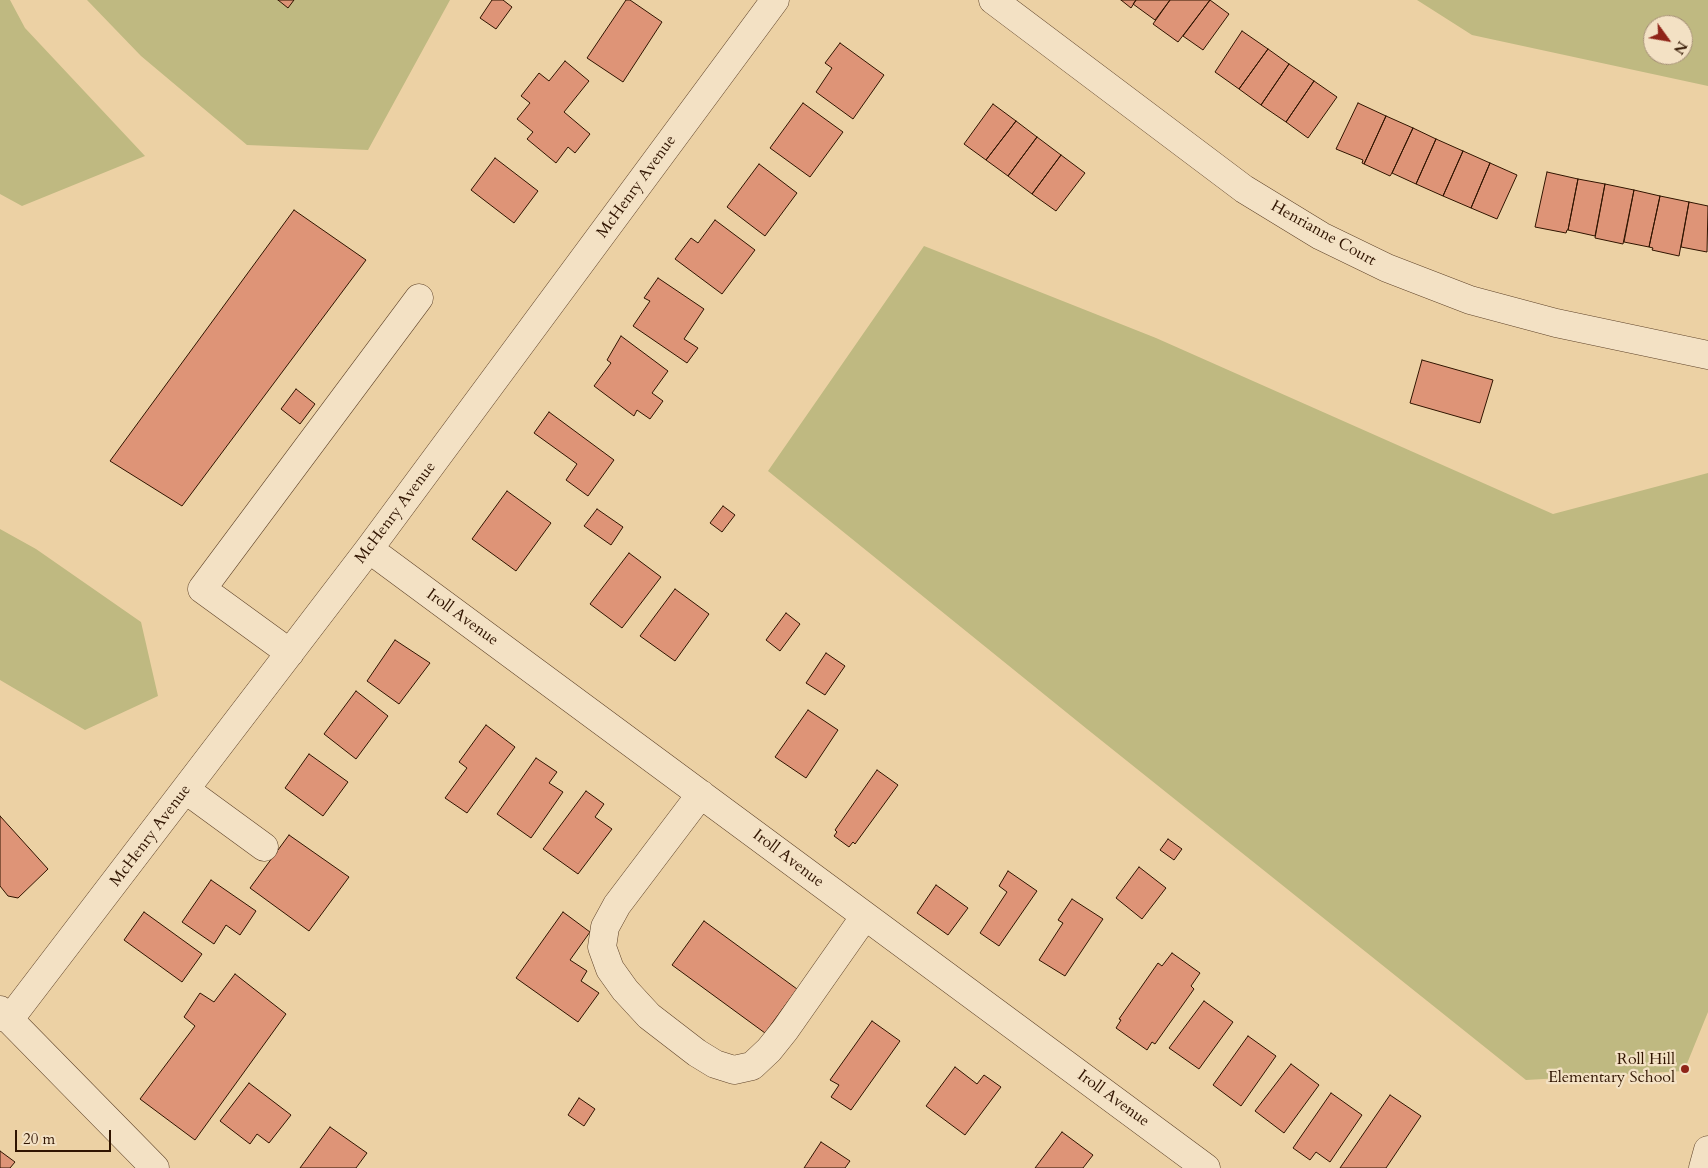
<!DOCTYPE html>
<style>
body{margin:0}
#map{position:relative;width:1708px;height:1168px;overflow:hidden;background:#ecd1a4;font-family:Cardo,serif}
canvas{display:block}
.north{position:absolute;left:1643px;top:15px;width:50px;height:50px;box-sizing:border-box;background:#f3e1c4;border:1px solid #a58f76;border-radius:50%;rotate:122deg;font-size:14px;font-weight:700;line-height:20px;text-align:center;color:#301400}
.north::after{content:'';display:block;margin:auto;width:18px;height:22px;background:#8f2418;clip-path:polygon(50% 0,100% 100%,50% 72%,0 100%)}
.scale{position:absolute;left:15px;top:1130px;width:96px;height:22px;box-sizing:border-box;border:2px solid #301400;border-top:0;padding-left:6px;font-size:15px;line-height:18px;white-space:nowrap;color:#301400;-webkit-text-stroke:4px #f3e1c4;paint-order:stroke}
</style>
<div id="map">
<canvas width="1708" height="1168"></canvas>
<div class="north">N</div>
<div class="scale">20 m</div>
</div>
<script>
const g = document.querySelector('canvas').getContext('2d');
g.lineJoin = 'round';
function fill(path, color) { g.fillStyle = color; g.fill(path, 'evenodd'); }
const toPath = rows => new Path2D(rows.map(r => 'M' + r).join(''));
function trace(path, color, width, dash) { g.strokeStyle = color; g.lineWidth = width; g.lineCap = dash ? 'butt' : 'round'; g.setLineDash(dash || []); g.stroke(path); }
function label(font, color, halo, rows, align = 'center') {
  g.font = font + ' Cardo,serif'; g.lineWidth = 4.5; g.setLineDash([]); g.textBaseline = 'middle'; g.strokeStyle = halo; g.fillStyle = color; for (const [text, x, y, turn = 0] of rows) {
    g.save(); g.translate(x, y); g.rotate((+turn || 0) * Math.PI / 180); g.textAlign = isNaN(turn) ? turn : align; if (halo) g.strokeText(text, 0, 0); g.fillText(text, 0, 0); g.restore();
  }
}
const green = toPath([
 [0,0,10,0,25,28,145,156,22,206,0,194],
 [87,0,450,0,368,150,247,145,141,56],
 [1417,0,1708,0,1708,86,1472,35],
 [1653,25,1683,25,1683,55,1653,55],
 [924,246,1156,338,1553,514,1708,473,1708,1012,1684,1071,1526,1080,1087,729,768,471],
 [0,529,36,549,141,622,158,696,85,730,0,680]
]);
const building = toPath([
 [278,0,294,0,288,8,278,0],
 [492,0,503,0,512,7,496,29,480,18,492,0],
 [626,0,630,0,662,22,623,82,587,58,626,0],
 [1121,0,1136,0,1131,8,1121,0],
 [1136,0,1170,0,1155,20,1133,4,1136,0],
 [1170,0,1210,0,1178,42,1153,24,1170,0],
 [1210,0,1229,14,1203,50,1183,36,1210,0],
 [1242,31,1268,49,1239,89,1215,72,1242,31],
 [840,43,884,75,853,119,816,92,832,68,825,63,840,43],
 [1268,49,1289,64,1261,105,1239,89,1268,49],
 [565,61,589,81,564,112,590,134,575,153,568,147,556,163,527,139,533,132,517,119,530,103,521,96,539,73,549,81,565,61],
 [1289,64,1314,81,1286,122,1261,105,1289,64],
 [1314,81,1337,97,1308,138,1286,122,1314,81],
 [803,103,843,132,810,177,770,148,803,103],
 [1358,103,1386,116,1364,164,1362,163,1363,160,1336,149,1358,103],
 [993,104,1016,121,986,160,964,144,993,104],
 [1386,116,1413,128,1392,173,1390,176,1364,164,1386,116],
 [1016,121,1037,137,1008,176,986,160,1016,121],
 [1413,128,1436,139,1416,184,1392,173,1413,128],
 [1037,137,1061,155,1032,194,1008,176,1037,137],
 [1436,139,1463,151,1443,196,1416,184,1436,139],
 [1463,151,1490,163,1471,208,1443,196,1463,151],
 [1061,155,1085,173,1056,211,1032,194,1061,155],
 [495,158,538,191,514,223,471,190,495,158],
 [1490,163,1517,175,1497,219,1471,208,1490,163],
 [759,164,797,193,765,236,727,207,759,164],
 [1547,172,1578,179,1568,230,1567,230,1566,233,1535,227,1547,172],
 [1578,179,1605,184,1595,236,1568,230,1578,179],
 [1605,184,1634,190,1623,244,1595,238,1605,184],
 [1634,190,1660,196,1649,247,1624,242,1634,190],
 [1660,196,1689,202,1679,256,1652,250,1653,248,1649,247,1660,196],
 [1689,202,1708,206,1707,252,1681,247,1689,202],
 [294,210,366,260,182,506,110,461,294,210],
 [715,220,755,250,722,294,675,259,691,238,698,243,715,220],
 [658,278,704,309,684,339,698,348,687,363,633,326,650,301,644,298,658,278],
 [621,336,668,371,652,393,663,401,650,419,637,410,634,416,594,386,611,363,607,360,621,336],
 [1422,360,1493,380,1480,423,1410,403,1422,360],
 [296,389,315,404,300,424,281,409,296,389],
 [549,412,614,460,588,496,566,480,577,464,534,433,549,412],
 [507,491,551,523,516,571,472,539,507,491],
 [723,506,735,515,722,532,710,523,723,506],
 [597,509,623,527,611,545,584,526,597,509],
 [629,553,661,577,622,628,590,604,629,553],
 [675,589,709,614,675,661,640,636,675,589],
 [786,613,800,624,780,651,766,640,786,613],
 [395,640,430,663,399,704,367,681,395,640],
 [826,653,845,666,825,695,806,683,826,653],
 [356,691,388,716,356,759,324,734,356,691],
 [808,710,838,730,806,778,775,757,808,710],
 [486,725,515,747,467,813,445,798,467,768,459,762,486,725],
 [309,754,348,782,323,816,285,788,309,754],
 [536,758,557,772,549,783,563,792,531,838,497,814,536,758],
 [877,770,898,785,855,844,853,842,849,847,834,836,837,832,835,830,877,770],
 [586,791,604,804,595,817,612,829,578,874,543,849,586,791],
 [0,816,48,869,18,898,8,896,0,886,0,816],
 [289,835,349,877,309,931,250,888,289,835],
 [1168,839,1182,849,1174,860,1160,850,1168,839],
 [1139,867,1166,888,1142,919,1116,898,1139,867],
 [1008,871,1037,891,999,946,980,933,1007,892,999,886,1008,871],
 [211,880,256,911,240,935,226,925,214,944,182,922,211,880],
 [936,885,968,908,948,935,917,913,936,885],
 [1072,899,1103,919,1065,976,1039,960,1063,923,1058,920,1072,899],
 [144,912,202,954,182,982,124,940,144,912],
 [563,912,590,932,570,960,587,971,581,981,599,993,578,1022,516,978,563,912],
 [704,921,797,989,765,1033,672,965,704,921],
 [1172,953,1200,973,1191,986,1194,989,1155,1044,1152,1042,1147,1050,1116,1028,1121,1020,1119,1019,1158,963,1162,966,1172,953],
 [235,974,286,1014,195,1140,140,1099,195,1026,184,1017,200,993,214,1002,235,974],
 [1204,1001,1233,1022,1199,1069,1169,1048,1204,1001],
 [872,1021,900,1041,851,1110,831,1097,839,1085,830,1080,872,1021],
 [1248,1036,1276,1056,1241,1106,1213,1085,1248,1036],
 [1291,1064,1319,1085,1284,1133,1255,1111,1291,1064],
 [955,1067,977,1084,984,1075,1001,1087,965,1135,926,1106,955,1067],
 [249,1083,291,1115,269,1143,257,1134,250,1144,220,1121,249,1083],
 [1331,1093,1362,1115,1330,1162,1316,1152,1310,1160,1293,1148,1331,1093],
 [1390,1095,1421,1116,1386,1168,1340,1168,1390,1095],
 [579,1098,595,1109,584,1126,568,1115,579,1098],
 [330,1127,367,1153,356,1168,300,1168,330,1127],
 [1062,1132,1093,1155,1083,1168,1035,1168,1062,1132],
 [821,1142,850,1161,845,1168,804,1168,821,1142],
 [0,1151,15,1162,10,1168,0,1168,0,1151]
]);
const minor = toPath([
 [993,0,1244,189,1321,236,1387,268,1470,300,1556,323,1708,355],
 [369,549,1206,1168],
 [290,653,202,589,419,298],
 [186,790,264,847],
 [701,794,617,905,605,927,602,947,610,969,625,990,649,1016,697,1053,715,1064,734,1070,752,1066,769,1050,785,1030,865,916],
 [0,1010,155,1168],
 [9,1020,369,549,775,0],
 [1703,1168,1708,1150]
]);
const markers = [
 [1685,1069,5,"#8f2418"]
];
const streetNames = [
 ["McHenry Avenue",637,187,-54],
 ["Henrianne Court",1323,234,29],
 ["McHenry Avenue",396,513,-53],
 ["Iroll Avenue",462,618,36],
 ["McHenry Avenue",151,836,-53],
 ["Iroll Avenue",788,859,37],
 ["Iroll Avenue",1113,1099,36]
];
const poiNames = [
 ["Roll Hill",1675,1060],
 ["Elementary School",1675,1078]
];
fill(green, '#bfb981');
fill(building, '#de9477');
trace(building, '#301400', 1);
trace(minor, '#5f4329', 29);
trace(minor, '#f3e1c4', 28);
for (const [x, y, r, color] of markers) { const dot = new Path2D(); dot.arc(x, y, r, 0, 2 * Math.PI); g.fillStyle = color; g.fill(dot); trace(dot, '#f3e1c4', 2); }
label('16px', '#301400', '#f3e1c4', streetNames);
label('16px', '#301400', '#f3e1c4', poiNames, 'right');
</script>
